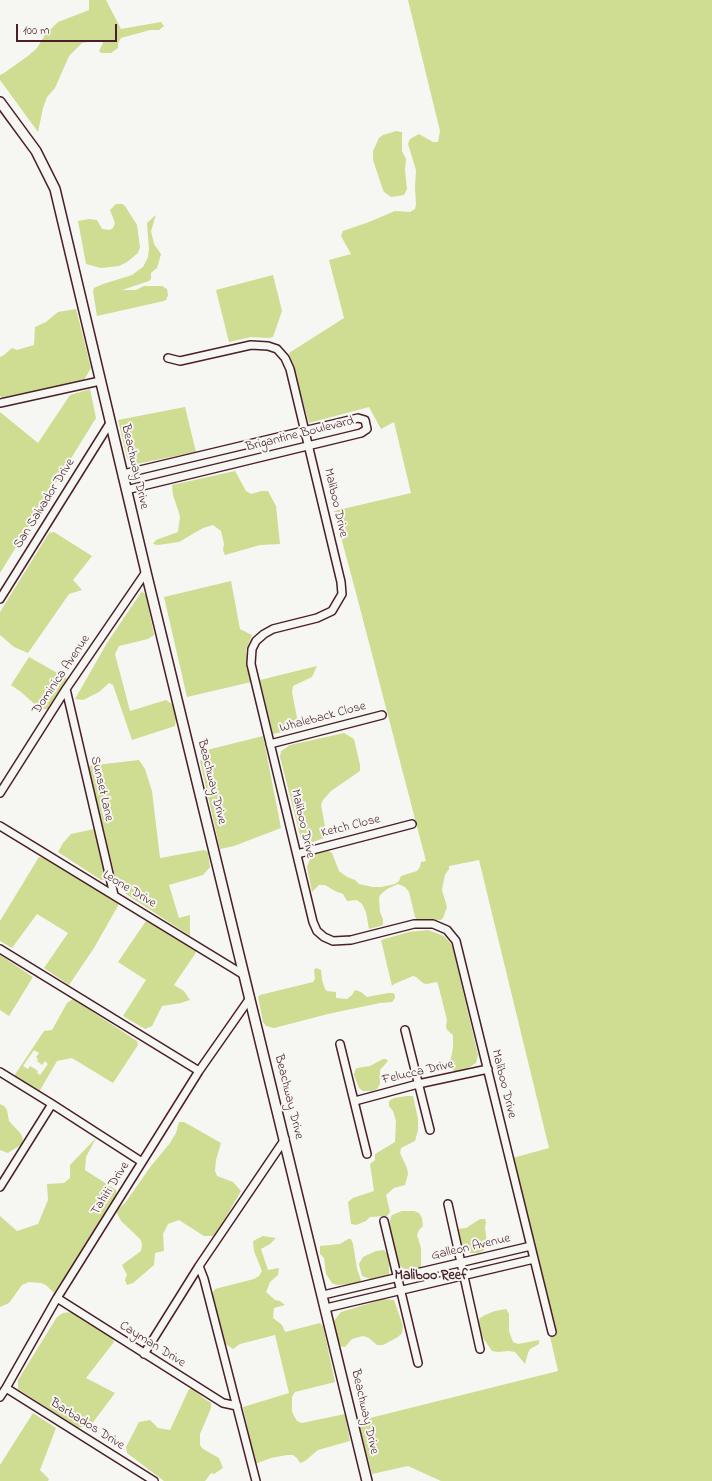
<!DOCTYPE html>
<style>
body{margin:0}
#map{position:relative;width:712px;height:1481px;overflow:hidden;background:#f6f6f2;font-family:"Indie Flower",sans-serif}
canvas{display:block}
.scale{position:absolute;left:16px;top:24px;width:101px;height:18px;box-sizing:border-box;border:2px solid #4a1f2b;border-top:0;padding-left:5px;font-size:12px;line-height:14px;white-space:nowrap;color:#4a1f2b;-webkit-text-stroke:3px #f6f6f2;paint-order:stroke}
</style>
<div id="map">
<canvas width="712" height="1481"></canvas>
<div class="scale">100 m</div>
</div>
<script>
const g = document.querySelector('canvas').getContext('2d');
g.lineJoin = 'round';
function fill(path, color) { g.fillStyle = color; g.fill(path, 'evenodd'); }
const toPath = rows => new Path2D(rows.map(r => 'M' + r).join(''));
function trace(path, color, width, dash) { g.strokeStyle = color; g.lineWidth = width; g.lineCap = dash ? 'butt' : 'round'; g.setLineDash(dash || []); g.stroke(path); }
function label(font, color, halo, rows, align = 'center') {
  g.font = font + ' "Indie Flower",sans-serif'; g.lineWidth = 4; g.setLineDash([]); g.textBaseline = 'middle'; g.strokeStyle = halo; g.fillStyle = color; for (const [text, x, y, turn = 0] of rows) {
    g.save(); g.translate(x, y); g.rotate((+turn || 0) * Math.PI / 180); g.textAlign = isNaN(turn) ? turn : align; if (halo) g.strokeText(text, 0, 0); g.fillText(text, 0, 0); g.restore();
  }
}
const green = toPath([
 [89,0,106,0,121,29,161,22,164,26,159,30,150,30,121,38,118,43,118,48,111,53,101,53,99,51,103,43,99,40,82,43,69,56,55,88,47,97,43,108,38,132,0,80,0,75,4,73,28,56,37,48,45,35,58,22,89,10],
 [408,0,712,0,712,1481,441,1481,408,1466,372,1474,358,1421,558,1371,509,1159,549,1148,479,860,449,866,449,869,445,875,443,884,442,890,447,907,443,918,441,920,423,919,418,921,415,917,409,892,405,887,398,884,387,889,380,895,379,898,380,912,383,919,383,925,369,929,366,912,362,904,357,900,347,901,343,894,335,891,325,885,319,885,312,892,307,867,311,856,318,851,327,850,332,853,339,871,347,877,355,880,359,884,373,887,381,887,395,884,399,881,401,876,417,871,420,867,421,862,426,861,356,593,334,511,411,493,394,422,381,429,369,407,309,423,289,353,344,318,329,260,351,254,341,236,343,231,369,222,395,211,410,212,415,209,416,204,415,187,416,170,408,144,410,139,419,134,433,142,438,142,440,131],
 [396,131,402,132,402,151,406,159,405,170,407,189,404,195,391,197,384,192,382,187,373,160,373,151,379,138,383,135],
 [116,204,122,204,125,206,137,225,140,247,138,253,127,262,119,266,101,268,86,264,78,221,89,219,97,220,102,229,110,230,113,228,115,223,110,210],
 [156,215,151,231,154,244,161,254,157,268,151,273,151,279,149,281,122,290,136,290,144,286,162,286,167,289,168,295,166,300,164,301,97,316,93,291,94,288,103,284,132,275,143,267,148,257,149,249,147,223],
 [273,275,282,311,273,337,268,338,251,337,229,342,216,290],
 [76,309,91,368,84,380,4,399,0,396,0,357,4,355,12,348,17,350,34,345,35,327,46,322,58,312],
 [90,389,96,418,0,573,0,412,38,443,70,395],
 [185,407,196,452,136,464,129,460,127,458,118,420],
 [235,471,246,491,251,494,262,491,268,491,276,506,280,544,260,545,225,555,223,550,224,544,221,531,213,525,203,528,179,542,158,545,153,544,156,540,178,532,180,516,173,495,172,485],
 [54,532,92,556,73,580,82,590,69,594,28,653,14,647,0,635,0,612,49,533],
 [231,581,240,629,252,635,246,650,251,682,187,697,164,597],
 [142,591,146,596,154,635,148,639,119,646,115,654,130,711,166,700,172,704,176,718,175,726,132,740,113,685,109,683,99,692,83,700,75,699,107,643],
 [29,657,68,679,50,709,40,709,21,692,11,685],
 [317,666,312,677,293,686,292,692,299,728,273,734,260,680],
 [344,733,354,739,360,765,360,771,331,791,323,800,321,805,327,837,310,843,301,839,280,757,281,751,290,745],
 [263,736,281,828,234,846,220,849,200,761,207,750],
 [139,760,145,769,152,791,160,858,204,850,208,852,210,867,203,875,169,885,179,918,190,915,190,936,126,894,116,880,88,766],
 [94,829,108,880,101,880,58,852,63,843,71,834],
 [39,857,45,858,119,904,94,948,69,985,44,968,68,933,37,914,12,948,0,941,0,921],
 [146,921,199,948,174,985,184,991,190,1000,181,1003,162,1006,152,1026,145,1029,123,1016,146,980,118,962],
 [428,930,444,936,451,944,453,949,478,1055,476,1063,468,1068,455,1073,451,1066,450,1063,453,1048,453,1035,447,1030,446,1026,447,1020,438,984,437,982,426,984,423,983,416,977,413,976,394,984,392,986,381,940,409,932],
 [0,955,33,977,9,1016,0,1010],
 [316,968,321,970,322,980,325,989,327,991,336,992,336,998,347,999,352,995,355,990,361,992,367,997,388,993,393,993,395,995,395,998,392,1002,380,1003,328,1014,274,1028,266,1026,263,1022,258,997,260,995,313,982,315,979,314,970],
 [73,999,137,1041,138,1045,113,1083,72,1058,57,1061,39,1092,14,1076,44,1031,52,1030,67,1003],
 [34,1050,39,1053,36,1057,38,1059,37,1061,42,1065,45,1061,48,1064,40,1075,37,1073,38,1071,30,1066,28,1069,23,1066],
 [383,1059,386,1059,388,1061,380,1070,380,1084,377,1089,372,1091,363,1091,359,1088,354,1075,355,1070,357,1068,370,1066],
 [407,1096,413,1096,418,1119,418,1130,415,1141,401,1148,400,1153,407,1168,408,1174,405,1185,394,1188,386,1195,390,1212,387,1216,370,1217,366,1221,356,1225,351,1224,348,1202,353,1198,374,1191,370,1164,375,1160,375,1154,395,1142,396,1121,393,1111,389,1106,389,1101,394,1098],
 [0,1104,4,1106,7,1110,9,1121,21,1134,23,1139,22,1144,8,1153,0,1150],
 [179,1122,184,1122,221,1143,216,1160,215,1171,217,1176,233,1182,241,1191,215,1236,204,1236,179,1220,168,1224,163,1234,164,1251,155,1253,154,1265,133,1283,127,1285,125,1280,127,1275,122,1265,141,1251,142,1245,141,1240,121,1221,116,1211,125,1203,151,1166,170,1143,176,1133],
 [96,1138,86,1157,85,1170,116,1190,117,1196,54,1293,46,1285,41,1283,29,1282,22,1285,9,1303,0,1307,0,1216,17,1231,38,1224,48,1200,47,1184,64,1183,70,1178,70,1165],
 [402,1211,414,1211,419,1213,422,1218,423,1226,419,1230,417,1235,421,1248,421,1268,409,1273,398,1264,390,1228,390,1220,392,1215],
 [480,1219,485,1219,486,1222,485,1228,487,1244,484,1250,479,1253,470,1253,462,1244,458,1229,466,1228],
 [263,1236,276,1238,270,1244,261,1249,268,1270,279,1268,278,1275,270,1282,266,1292,275,1300,280,1301,285,1305,274,1308,273,1318,282,1325,285,1332,320,1323,323,1326,335,1382,295,1392,292,1397,292,1411,294,1416,297,1421,302,1423,345,1414,350,1441,318,1450,305,1461,300,1463,297,1458,293,1455,287,1455,271,1458,255,1464,243,1407,289,1393,275,1335,240,1344,233,1349,224,1343,212,1294,215,1289,254,1279,259,1276,262,1271,254,1251,253,1241],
 [348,1239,351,1239,353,1244,357,1269,361,1280,360,1283,355,1284,337,1285,332,1283,326,1274,324,1258,320,1254,320,1246,340,1244],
 [384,1250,388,1255,389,1263,389,1275,387,1277,376,1281,362,1276,359,1264,363,1257,376,1251],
 [384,1299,394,1300,403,1326,402,1333,398,1337,383,1345,377,1345,369,1338,363,1336,352,1339,345,1347,339,1346,334,1321,341,1312],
 [506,1309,509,1314,509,1331,513,1342,518,1344,539,1340,539,1344,530,1349,528,1353,525,1364,515,1352,509,1351,498,1352,492,1351,483,1338,478,1323,480,1318,485,1315,495,1311],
 [72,1312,112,1336,114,1342,86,1378,115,1393,91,1425,78,1428,18,1389,18,1380,57,1317,63,1313],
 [189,1389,194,1389,202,1397,211,1403,211,1408,200,1434,200,1445,203,1449,219,1458,223,1468,214,1474,211,1473,205,1481,164,1481,127,1453,126,1447,139,1422,150,1420,158,1428,170,1430],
 [33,1413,56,1428,40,1470,49,1479,48,1481,0,1481,0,1465]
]);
const minor = toPath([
 [168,358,180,361,251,345,268,346,277,349,285,358,290,369,341,582,342,594,332,611,317,618,273,629,264,634,256,641,252,649,251,664,313,922,317,931,324,937,333,941,351,940,414,924,433,924,447,930,456,941,552,1332],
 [0,403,100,381],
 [123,474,358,418,365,420,367,429,361,433,126,490],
 [0,599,110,423],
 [66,689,114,895],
 [270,744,382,715],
 [0,793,66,689,146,572],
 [0,826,244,975],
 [297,854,412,824],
 [0,949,199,1071],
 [405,1030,430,1130],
 [340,1044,367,1154],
 [0,1072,52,1104,142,1162],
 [355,1101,418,1084,488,1069],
 [0,1187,52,1104],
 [448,1204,480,1349],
 [384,1221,418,1363],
 [199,1266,204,1279,256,1481],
 [323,1295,531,1246],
 [57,1298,223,1403,237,1406],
 [326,1308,534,1259],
 [144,1354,199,1266,285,1139],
 [6,1388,154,1481],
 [0,1397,6,1388,57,1298,199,1071,250,998]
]);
const tertiary = toPath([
 [0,102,36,151,55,189,146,572,367,1481]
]);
const streetNames = [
 ["Brigantine Boulevard",300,435,-14],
 ["Beachway Drive",134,467,77],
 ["Maliboo Drive",335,503,77],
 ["San Salvador Drive",45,504,-58],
 ["Dominica Avenue",62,675,-56],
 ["Whaleback Close",323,718,-15],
 ["Beachway Drive",211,782,76],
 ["Sunset Lane",101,789,77],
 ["Maliboo Drive",302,824,77],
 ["Ketch Close",351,827,-14],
 ["Leone Drive",129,890,31],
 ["Felucca Drive",418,1073,-13],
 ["Maliboo Drive",503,1084,76],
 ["Beachway Drive",288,1097,76],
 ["Tahiti Drive",111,1189,-58],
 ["Galleon Avenue",471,1248,-13],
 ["Cayman Drive",152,1345,32],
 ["Beachway Drive",364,1412,77],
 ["Barbados Drive",87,1425,32]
];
const neighbourhoodNames = [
 ["Maliboo Reef",431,1277]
];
fill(green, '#cedd91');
trace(minor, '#4a1f2b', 10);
trace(tertiary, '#4a1f2b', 12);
trace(minor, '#f6f6f2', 7);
trace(tertiary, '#f6f6f2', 9);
label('13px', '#4a1f2b', '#f6f6f2', streetNames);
label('bold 14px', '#4a1f2b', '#f6f6f2', neighbourhoodNames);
</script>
